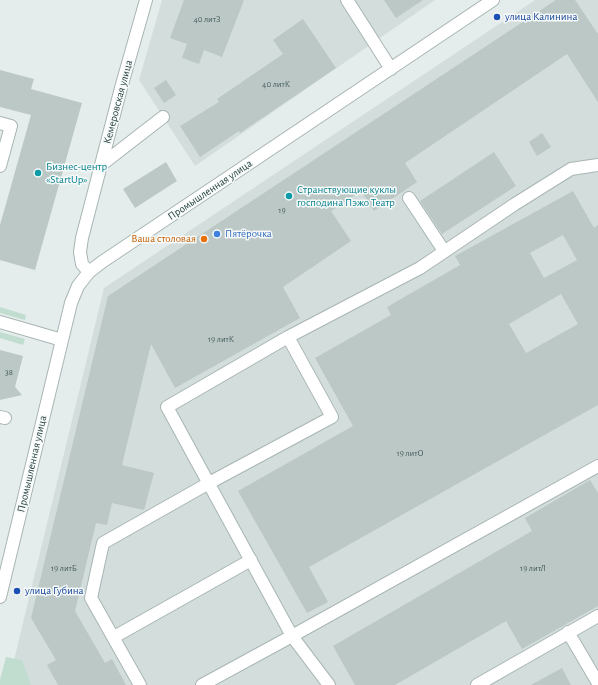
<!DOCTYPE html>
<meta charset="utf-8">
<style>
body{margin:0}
canvas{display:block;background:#e5edec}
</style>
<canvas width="598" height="685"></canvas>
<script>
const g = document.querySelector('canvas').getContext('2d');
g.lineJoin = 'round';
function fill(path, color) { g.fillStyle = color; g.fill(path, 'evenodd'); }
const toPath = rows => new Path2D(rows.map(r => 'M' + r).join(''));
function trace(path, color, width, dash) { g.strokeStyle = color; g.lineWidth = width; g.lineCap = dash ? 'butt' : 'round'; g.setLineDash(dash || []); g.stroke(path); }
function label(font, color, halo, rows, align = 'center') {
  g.font = font + ' "Alegreya Sans",sans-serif'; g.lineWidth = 3; g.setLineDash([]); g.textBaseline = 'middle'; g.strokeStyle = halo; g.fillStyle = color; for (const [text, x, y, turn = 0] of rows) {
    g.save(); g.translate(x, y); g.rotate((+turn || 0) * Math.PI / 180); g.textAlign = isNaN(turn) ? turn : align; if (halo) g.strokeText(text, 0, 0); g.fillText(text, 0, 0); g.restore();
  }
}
const built = toPath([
 [162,0,435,0,195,166,139,80],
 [535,0,598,0,598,685,8,685,104,288]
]);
const green = toPath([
 [0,307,26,315,25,320,0,313],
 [0,332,25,339,23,345,0,338],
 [6,657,22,660,31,685,0,685,0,680]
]);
const building = toPath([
 [184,0,244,0,222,57,204,50,199,64,182,58,187,44,170,38],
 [384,0,423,0,396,18],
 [556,0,575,0,598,34,598,102,567,54,405,163,417,182,374,211,361,191,331,211,351,241,283,287,300,318,175,388,151,344,122,465,154,473,144,510,112,503,107,525,96,523,75,611,105,663,112,659,126,685,58,685,47,665,56,660,31,618,108,296],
 [303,19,336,68,240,133,239,131,200,157,180,126,219,102,217,99,283,54,273,40],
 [0,70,34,79,31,89,82,103,35,270,0,260,0,225,31,115,0,107],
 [166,80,176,95,164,103,154,88],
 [542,133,551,147,537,156,529,142],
 [494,152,516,186,442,234,420,201],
 [166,162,177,181,135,208,123,189],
 [573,191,594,228,598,225,598,405,309,567,328,602,307,613,238,491,353,426,315,358,391,315,387,307,460,265,455,256],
 [563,235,577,260,544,278,530,253],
 [561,294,578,324,526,353,509,324],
 [0,350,23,356,15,387,22,395,0,400],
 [590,480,598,493,598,606,522,649,506,621,395,685,355,685,333,646,532,531,525,518],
 [562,668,571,685,531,685]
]);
const minor = toPath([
 [347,0,391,69],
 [0,123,11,126,0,166],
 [101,165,163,117],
 [409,198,444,251],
 [89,272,82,264,80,252,82,238,121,88,146,0],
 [0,322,62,340],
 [0,417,5,418],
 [0,597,71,303,78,286,89,272,102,262,493,0],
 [568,632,598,683],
 [114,637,251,560],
 [140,685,91,598,103,543,209,483,332,417,288,337],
 [202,685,292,636,598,466],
 [329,685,292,636,167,407,288,337,420,268,515,204,571,169,598,165],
 [477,685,598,616]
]);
const markers = [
 [497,17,4,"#1a4fb4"],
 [38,173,4,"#0f9aa8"],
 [289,196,4,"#0f9aa8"],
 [217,234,4,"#3f7fe0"],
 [204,239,4,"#e8710a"],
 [17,591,4,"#1a4fb4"]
];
const numberNames = [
 ["40 литЗ",207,19],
 ["40 литК",276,84],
 ["19",282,210],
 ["19 литК",221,339],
 ["38",9,372],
 ["19 литО",410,453],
 ["19 литБ",64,568],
 ["19 литЛ",533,568]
];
const transitNames = [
 ["улица Калинина",505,17],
 ["улица Губина",25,591]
];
const streetNames = [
 ["Кемеровская улица",118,102,-75],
 ["Промышленная улица",210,190,-34],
 ["Промышленная улица",32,464,-77]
];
const cultureNames = [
 ["Бизнес-центр",46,167],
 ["«StartUp»",46,180],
 ["Странствующие куклы",297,190],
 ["господина Пэжо Театр",297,203]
];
const shopNames = [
 ["Пятёрочка",225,234]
];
const foodNames = [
 ["Ваша столовая",196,239]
];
fill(built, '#d3dddc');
fill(green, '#c0ddd0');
fill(building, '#bbc8c6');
trace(minor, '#a8b5b4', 14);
trace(minor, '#fff', 12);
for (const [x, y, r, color] of markers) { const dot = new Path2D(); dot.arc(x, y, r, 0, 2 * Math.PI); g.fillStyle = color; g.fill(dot); trace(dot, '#f6faf9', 1.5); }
label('9px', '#4a6060', null, numberNames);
label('11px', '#164399', '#f6faf9', transitNames, 'left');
label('11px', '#253e3e', '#f6faf9', streetNames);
label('11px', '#0d838f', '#f6faf9', cultureNames, 'left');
label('11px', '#366cbe', '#f6faf9', shopNames, 'left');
label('11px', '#c56008', '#f6faf9', foodNames, 'right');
</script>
